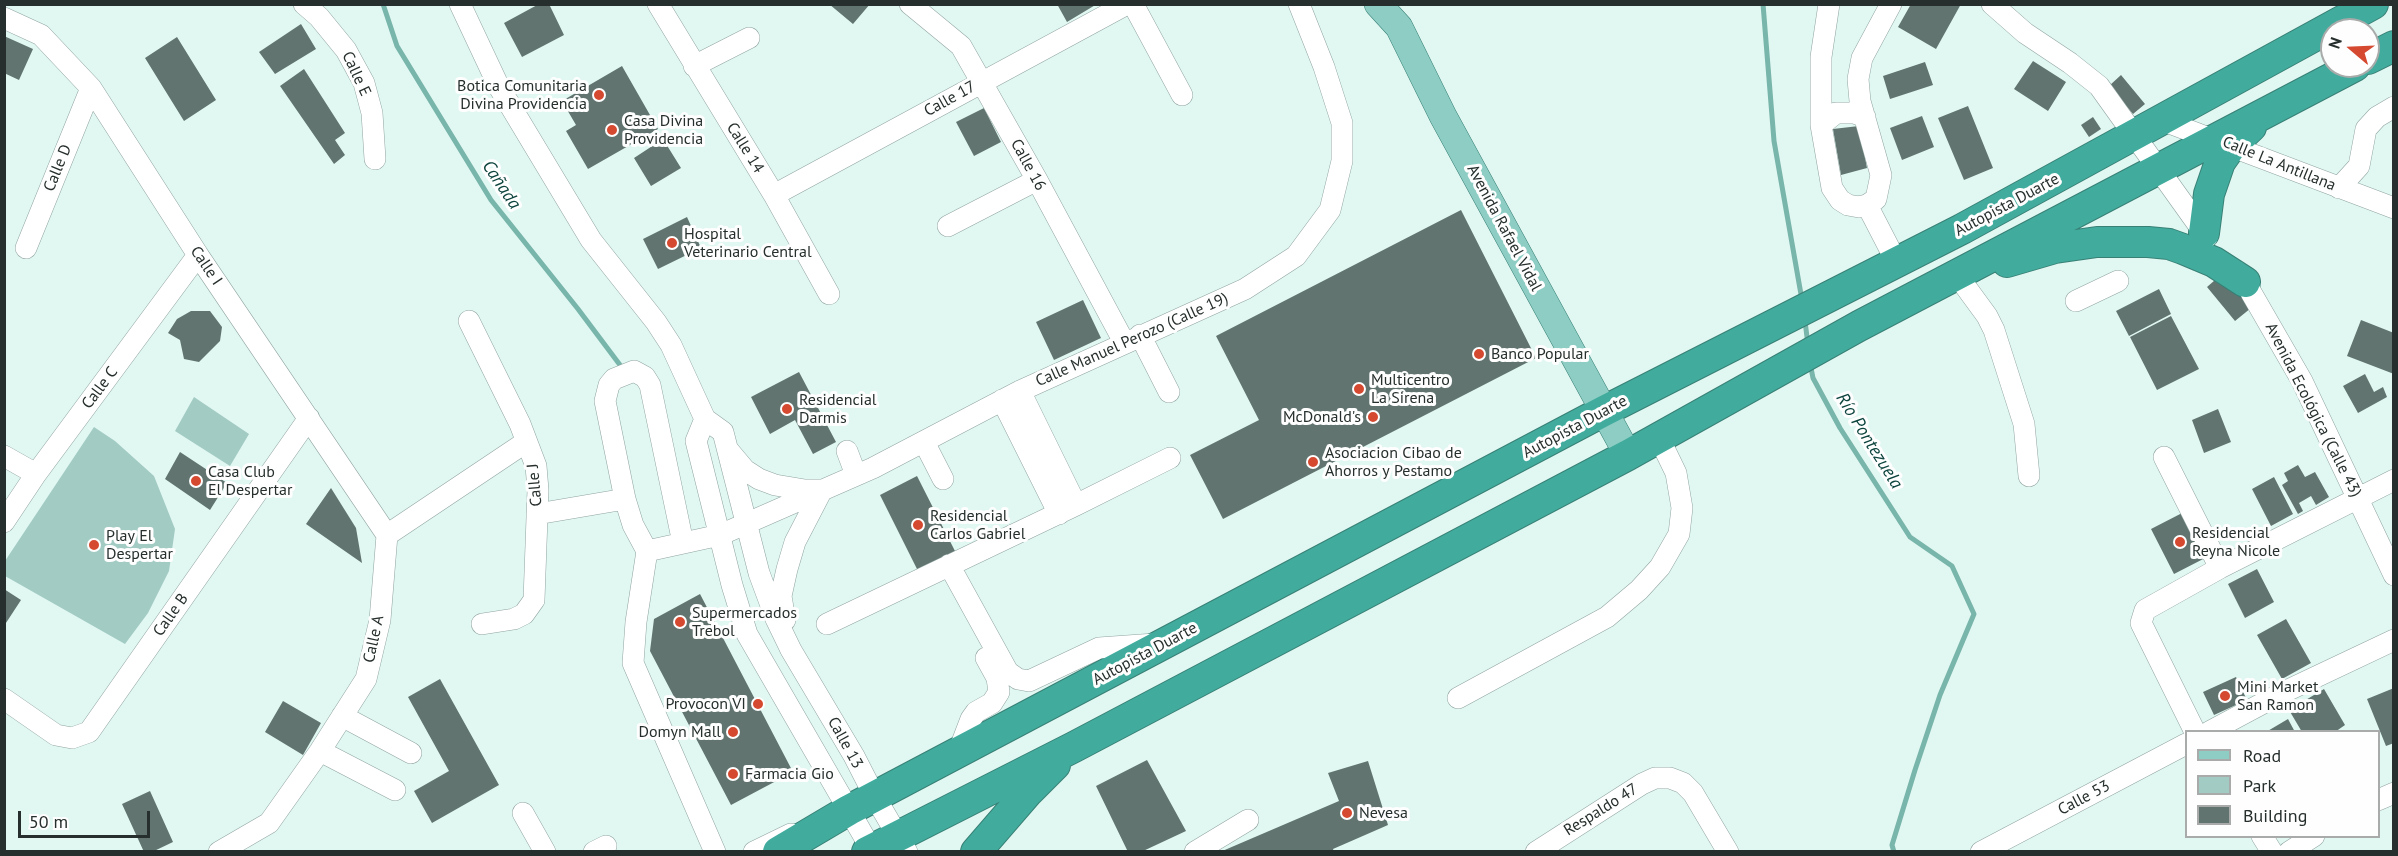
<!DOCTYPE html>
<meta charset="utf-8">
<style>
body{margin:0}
#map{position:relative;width:2398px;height:856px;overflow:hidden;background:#e1f7f2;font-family:"PT Sans",sans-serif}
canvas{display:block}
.frame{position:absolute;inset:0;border:6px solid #262f2d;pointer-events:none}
.legend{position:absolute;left:2185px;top:730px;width:195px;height:108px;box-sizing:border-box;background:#fefefe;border:2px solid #a8abaa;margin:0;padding:8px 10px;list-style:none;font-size:18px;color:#262f2d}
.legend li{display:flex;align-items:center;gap:12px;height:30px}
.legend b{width:30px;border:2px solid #a8abaa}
.north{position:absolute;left:2320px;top:18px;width:60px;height:60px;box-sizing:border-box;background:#fefefe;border:2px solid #a8abaa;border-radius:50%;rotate:289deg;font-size:16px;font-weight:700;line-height:24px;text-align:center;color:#262f2d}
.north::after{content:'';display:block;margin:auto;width:21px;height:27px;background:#d54930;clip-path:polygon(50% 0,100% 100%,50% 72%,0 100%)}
.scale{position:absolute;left:18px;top:811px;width:132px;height:27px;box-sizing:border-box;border:3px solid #262f2d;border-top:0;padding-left:8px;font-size:18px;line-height:21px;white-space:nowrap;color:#262f2d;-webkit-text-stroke:4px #fefefe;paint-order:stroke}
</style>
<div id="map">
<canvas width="2398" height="856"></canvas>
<div class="frame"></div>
<ul class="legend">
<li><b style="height:8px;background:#8dcdc4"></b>Road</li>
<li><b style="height:16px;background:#a2cbc3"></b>Park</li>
<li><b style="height:16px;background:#617470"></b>Building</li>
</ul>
<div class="north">N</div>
<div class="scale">50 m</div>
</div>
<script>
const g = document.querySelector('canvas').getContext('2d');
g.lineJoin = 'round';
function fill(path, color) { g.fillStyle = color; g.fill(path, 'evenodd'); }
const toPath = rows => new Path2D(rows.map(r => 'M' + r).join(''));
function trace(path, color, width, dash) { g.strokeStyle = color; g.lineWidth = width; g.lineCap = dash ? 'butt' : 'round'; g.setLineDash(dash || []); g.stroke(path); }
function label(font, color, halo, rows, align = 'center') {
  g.font = font + ' "PT Sans",sans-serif'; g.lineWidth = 6; g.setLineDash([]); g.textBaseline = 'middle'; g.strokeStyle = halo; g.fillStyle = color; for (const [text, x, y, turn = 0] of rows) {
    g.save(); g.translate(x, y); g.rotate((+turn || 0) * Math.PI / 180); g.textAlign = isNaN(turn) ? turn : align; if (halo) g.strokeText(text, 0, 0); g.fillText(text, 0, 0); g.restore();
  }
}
const green = toPath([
 [194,397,249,434,230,466,175,431],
 [94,427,115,441,154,476,175,529,169,571,148,613,125,644,5,576,5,561]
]);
const stream = toPath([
 [383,4,397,46,491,200,578,309,620,365],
 [1763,4,1774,141,1802,300],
 [1805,321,1808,345],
 [1810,363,1813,378,1840,428,1910,537,1952,566,1974,614,1940,695,1915,770,1892,845,1894,852]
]);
const building = toPath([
 [539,4,549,4,564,35,522,57,504,23],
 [829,4,870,4,853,24],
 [1057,4,1097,4,1067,22],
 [1911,4,1961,4,1936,49,1898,27],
 [301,24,316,49,275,74,259,52],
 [4,36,33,49,19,80,4,73],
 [177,37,216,100,184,121,145,58],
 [2033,61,2066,82,2048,111,2014,89],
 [1925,62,1933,85,1890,99,1883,76],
 [622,66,658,129,588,169,566,131,576,125,562,101],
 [304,69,345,133,335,140,345,155,334,164,280,86],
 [2121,75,2145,104,2133,114,2109,86],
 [1968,106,1993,168,1964,180,1938,118],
 [984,108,1001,142,974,156,956,122],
 [1922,116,1934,147,1902,160,1890,128],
 [2093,117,2101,129,2089,137,2081,125],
 [1859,126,1867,168,1841,175,1833,129],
 [663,139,681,168,651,186,634,158],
 [1461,210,1536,358,1223,519,1190,455,1259,420,1216,336],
 [687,217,701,248,658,269,643,239],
 [2222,274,2251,308,2235,321,2207,287],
 [2159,289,2171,314,2129,336,2116,311],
 [1083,300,1101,338,1054,360,1036,322],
 [191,311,210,311,222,327,220,341,199,362,184,359,180,340,168,333,177,319],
 [2171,316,2199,369,2157,390,2130,337],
 [2361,320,2394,333,2394,374,2347,356],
 [799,372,836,442,813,454,795,420,770,434,751,397],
 [2365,374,2374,392,2383,387,2387,397,2358,413,2343,386],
 [2218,409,2231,442,2204,453,2192,420],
 [180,452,227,483,210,510,165,479],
 [2298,465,2305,477,2315,472,2329,497,2316,505,2311,496,2299,503,2303,511,2298,514,2282,485,2288,481,2284,473],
 [917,476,957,555,920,575,880,495],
 [2274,477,2293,514,2271,526,2252,489],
 [331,488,356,528,362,563,306,524],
 [2186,511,2209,556,2174,574,2151,529],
 [2257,569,2274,602,2245,618,2228,584],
 [4,589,21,600,4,626],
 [700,594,793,772,731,805,650,651,654,619],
 [2286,619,2311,663,2282,679,2257,635],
 [2236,677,2247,700,2214,715,2203,692],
 [440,679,499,785,432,823,414,791,449,771,408,697],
 [2394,688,2394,743,2386,746,2367,699],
 [2324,689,2345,725,2335,732,2302,732,2289,710],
 [283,701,321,723,303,755,265,732],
 [2288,719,2295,732,2266,732],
 [1147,760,1186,831,1141,852,1128,852,1096,786],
 [1368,761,1388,825,1333,849,1334,852,1220,852,1339,801,1328,773],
 [150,791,173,842,152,852,144,852,122,804]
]);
const minor = toPath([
 [304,4,319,17,346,50,364,83,372,113,375,159],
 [460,4,499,87,591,240,656,322,671,345,705,419,723,432,759,573,776,619,791,650,854,756,875,797,907,852],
 [658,4,774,195,829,294],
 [910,4,961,46,1037,180,1124,342],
 [1133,4,1182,95],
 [1829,4,1821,57,1821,125,1832,188,1840,200,1848,205,1859,207,1867,205,1876,199,1881,175,1860,101,1858,79,1862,58,1891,4],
 [1992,4,2025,33,2070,63,2099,86,2207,237],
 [4,18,41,35,91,88,198,255,387,535],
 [694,66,749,38],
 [2164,121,2394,208],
 [1821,125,1836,113,1854,113,1865,117],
 [2339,188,2359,166,2366,129,2377,117,2394,107],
 [774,195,1127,4],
 [1867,205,1897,263],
 [948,226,1037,180],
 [26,248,91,88],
 [2237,272,2245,282,2302,381,2394,575],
 [1957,275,1987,316,1994,330,2024,424,2029,476],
 [2076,301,2118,281],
 [469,321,520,424,536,466,538,490,534,600,524,614,514,619,482,624],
 [1140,335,1169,392],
 [1020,391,1076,505],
 [1002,400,1059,514],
 [705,419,696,441,732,585,747,634,873,852],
 [924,442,943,479],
 [729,451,745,470,759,479,775,485,805,490,822,490,795,542,787,569,781,596,785,620],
 [847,451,856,475],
 [4,456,36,474],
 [2164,457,2220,568],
 [537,514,625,499],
 [4,522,36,474,198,255],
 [647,551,633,525,625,499,605,401,609,385,614,379,634,371,645,377,650,385,683,543],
 [949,565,1008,672,1018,679,1029,681,1099,648,1155,644],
 [827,624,1076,505,1170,458],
 [1458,698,1607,617,1639,590,1660,567,1679,534,1682,508,1676,473,1659,438],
 [4,699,56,735,72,738,89,732,309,418],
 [342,716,411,753],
 [2195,732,2141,623,2145,610,2220,568,2394,480],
 [2209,732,2282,693,2394,640],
 [320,751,395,790],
 [958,753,971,719,976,712,992,703,999,692,997,678,986,658],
 [2378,800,2394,793],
 [523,813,545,852],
 [2262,836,2272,852],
 [219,852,269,823,320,751,366,679,380,620,387,535,526,442],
 [594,852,606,846],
 [715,852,633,663,636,622,647,551,720,535,873,468,1020,391,1245,289,1296,256,1330,210,1342,161,1342,123,1324,67,1299,4],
 [754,852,791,834],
 [1195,852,1248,820],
 [1536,852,1642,784,1655,778,1670,778,1683,783,1693,793,1728,852],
 [1981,852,2186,744],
 [2289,852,2314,836]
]);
const major = toPath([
 [1378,4,1399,27,1443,116,1628,455]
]);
const highway = toPath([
 [2368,59,2394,46],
 [2204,233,2209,194,2220,162,2232,145,2251,127],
 [2007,262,2055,248,2097,242,2148,242,2169,244,2183,249,2214,262,2245,282],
 [778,852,849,810,1604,411,1962,229,2373,4],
 [867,852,1074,747,1628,455,1859,326,2355,66],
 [976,852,1027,793,1055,765]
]);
const markers = [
 [599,95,6,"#d54930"],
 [612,130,6,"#d54930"],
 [672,243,6,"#d54930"],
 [1479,354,6,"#d54930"],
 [1359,389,6,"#d54930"],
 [787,409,6,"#d54930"],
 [1373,417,6,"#d54930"],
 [1313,462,6,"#d54930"],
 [196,481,6,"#d54930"],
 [918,525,6,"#d54930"],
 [2180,542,6,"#d54930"],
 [94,545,6,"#d54930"],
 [680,622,6,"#d54930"],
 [2225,696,6,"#d54930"],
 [758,704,6,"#d54930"],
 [733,732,6,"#d54930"],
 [733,774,6,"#d54930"],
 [1347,813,6,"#d54930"]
];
const streetNames = [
 ["Calle E",356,74,65],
 ["Calle 17",950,99,-29],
 ["Calle 14",745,148,58],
 ["Calle La Antillana",2279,164,22],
 ["Calle 16",1028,165,61],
 ["Calle D",58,168,-68],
 ["Autopista Duarte",2007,205,-28],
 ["Avenida Rafael Vidal",1504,228,62],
 ["Calle I",206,266,56],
 ["Calle Manuel Perozo (Calle 19)",1132,340,-24],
 ["Calle C",100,388,-53],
 ["Avenida Ecológica (Calle 43)",2313,410,63],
 ["Autopista Duarte",1575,427,-28],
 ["Calle J",535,485,-95],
 ["Calle B",171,615,-55],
 ["Calle A",374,639,-78],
 ["Autopista Duarte",1145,654,-28],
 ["Calle 13",845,743,61],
 ["Calle 53",2084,798,-28],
 ["Respaldo 47",1601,810,-32]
];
const poiNames = [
 ["Botica Comunitaria",587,86,"right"],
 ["Divina Providencia",587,104,"right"],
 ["Casa Divina",624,121],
 ["Providencia",624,139],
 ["Hospital",684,234],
 ["Veterinario Central",684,252],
 ["Banco Popular",1491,354],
 ["Multicentro",1371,380],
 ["La Sirena",1371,398],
 ["Residencial",799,400],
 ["Darmis",799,418],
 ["McDonald's",1361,417,"right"],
 ["Asociacion Cibao de",1325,453],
 ["Ahorros y Pestamo",1325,471],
 ["Casa Club",208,472],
 ["El Despertar",208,490],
 ["Residencial",930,516],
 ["Carlos Gabriel",930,534],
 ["Residencial",2192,533],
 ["Reyna Nicole",2192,551],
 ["Play El",106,536],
 ["Despertar",106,554],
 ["Supermercados",692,613],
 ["Trebol",692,631],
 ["Mini Market",2237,687],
 ["San Ramon",2237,705],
 ["Provocon VI",746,704,"right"],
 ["Domyn Mall",721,732,"right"],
 ["Farmacia Gio",745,774],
 ["Nevesa",1359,813]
];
const waterNames = [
 ["Cañada",501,185,56],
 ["Río Pontezuela",1869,441,58]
];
fill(green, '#a2cbc3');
trace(stream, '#78b5aa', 5);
fill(building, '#617470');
trace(minor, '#90a4a0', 22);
trace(major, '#388076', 28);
trace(highway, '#388076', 32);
trace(minor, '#fff', 21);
trace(major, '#8dcdc4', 27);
trace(highway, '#41ac9d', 30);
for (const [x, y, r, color] of markers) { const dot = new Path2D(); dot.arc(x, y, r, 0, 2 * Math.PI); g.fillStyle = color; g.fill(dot); trace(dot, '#fefefe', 2); }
label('16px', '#262f2d', '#fefefe', streetNames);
label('16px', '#262f2d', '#fefefe', poiNames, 'left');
label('italic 18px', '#0d443d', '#fefefe', waterNames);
</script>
